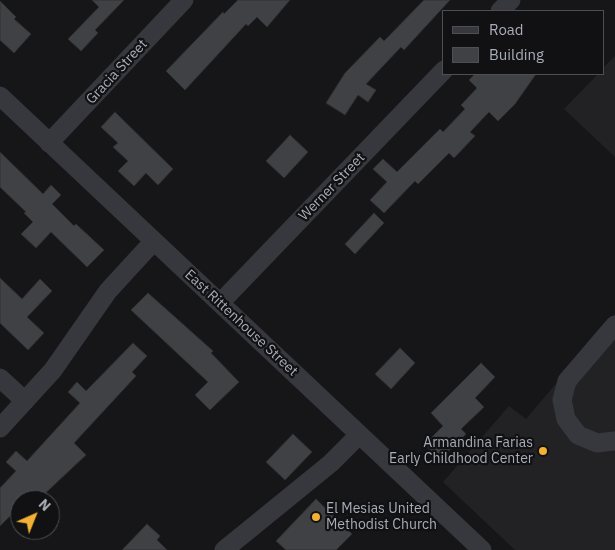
<!DOCTYPE html>
<style>
body{margin:0}
#map{position:relative;width:615px;height:550px;overflow:hidden;background:#161618;font-family:"IBM Plex Sans",sans-serif}
canvas{display:block}
.legend{position:absolute;left:442px;top:10px;width:162px;height:65px;box-sizing:border-box;background:#111113;border:1px solid #4d4f55;margin:0;padding:6px 9px;list-style:none;font-size:15px;color:#a8adb8}
.legend li{display:flex;align-items:center;gap:10px;height:25px}
.legend b{width:25px;border:1px solid #4d4f55}
.north{position:absolute;left:10px;top:490px;width:50px;height:50px;box-sizing:border-box;background:#111113;border:1px solid #4d4f55;border-radius:50%;rotate:44deg;font-size:14px;font-weight:700;line-height:20px;text-align:center;color:#a8adb8}
.north::after{content:'';display:block;margin:auto;width:18px;height:22px;background:#f2b134;clip-path:polygon(50% 0,100% 100%,50% 72%,0 100%)}
</style>
<div id="map">
<canvas width="615" height="550"></canvas>
<ul class="legend">
<li><b style="height:6px;background:#37383d"></b>Road</li>
<li><b style="height:14px;background:#404145"></b>Building</li>
</ul>
<div class="north">N</div>
</div>
<script>
const g = document.querySelector('canvas').getContext('2d');
g.lineJoin = 'round';
function fill(path, color) { g.fillStyle = color; g.fill(path, 'evenodd'); }
const toPath = rows => new Path2D(rows.map(r => 'M' + r).join(''));
function trace(path, color, width, dash) { g.strokeStyle = color; g.lineWidth = width; g.lineCap = dash ? 'butt' : 'round'; g.setLineDash(dash || []); g.stroke(path); }
function label(font, color, halo, rows, align = 'center') {
  g.font = font + ' "IBM Plex Sans",sans-serif'; g.lineWidth = 4.5; g.setLineDash([]); g.textBaseline = 'middle'; g.strokeStyle = halo; g.fillStyle = color; for (const [text, x, y, turn = 0] of rows) {
    g.save(); g.translate(x, y); g.rotate((+turn || 0) * Math.PI / 180); g.textAlign = isNaN(turn) ? turn : align; if (halo) g.strokeText(text, 0, 0); g.fillText(text, 0, 0); g.restore();
  }
}
const built = toPath([
 [615,56,615,157,564,109,598,74,604,74,604,67],
 [615,314,615,550,515,550,443,482,509,406,526,419]
]);
const building = toPath([
 [92,0,124,0,95,30,98,33,81,51,68,39,99,7,92,0],
 [238,0,290,0,267,27,257,17,248,26,246,24,185,90,166,71,223,12,224,14,238,0],
 [424,0,450,0,404,50,401,47,366,84,376,90,368,102,358,95,345,115,326,103,345,73,380,37,384,41,424,0],
 [0,1,16,17,14,19,31,34,14,53,0,40,0,1],
 [475,74,536,74,515,104,498,121,489,112,470,132,475,136,454,158,449,153,418,184,415,181,384,213,370,200,387,182,373,169,383,159,397,172,440,129,443,132,465,109,461,105,477,88,469,80,475,74],
 [115,112,173,169,158,185,146,173,134,186,118,171,128,161,113,147,118,143,101,127,115,112],
 [290,135,308,152,284,178,266,161,290,135],
 [0,152,43,194,51,185,61,195,52,204,74,226,76,224,104,250,87,267,51,232,36,248,21,234,33,222,24,213,26,212,0,187,0,152],
 [374,213,384,223,355,254,345,244,374,213],
 [0,278,22,299,40,279,52,291,27,317,44,333,28,350,0,323,0,278],
 [148,293,213,351,211,353,239,382,210,410,195,395,208,382,131,310,148,293],
 [133,343,147,356,132,372,136,376,74,443,86,455,38,500,20,500,20,506,0,526,0,488,16,471,6,462,16,451,27,461,80,403,68,392,77,382,86,391,133,343],
 [400,348,415,363,391,389,375,374,400,348],
 [481,363,495,377,475,398,484,407,461,429,466,434,439,460,425,444,443,426,431,413,481,363],
 [293,434,312,452,285,480,266,462,293,434],
 [316,499,352,534,336,550,286,550,276,541,316,499],
 [147,524,160,536,157,540,167,550,122,550,147,524]
]);
const minor = toPath([
 [500,11,511,0],
 [0,96,482,550],
 [49,143,184,0],
 [220,303,444,70],
 [615,325,567,381,562,400,566,419,578,435,597,443,615,441],
 [0,378,25,401],
 [0,428,53,370,108,291,153,242],
 [224,550,331,463,359,435]
]);
const markers = [
 [543,451,5,"#f2b134"],
 [316,517,5,"#f2b134"]
];
const streetNames = [
 ["Gracia Street",117,72,-47],
 ["Werner Street",332,187,-46],
 ["East Rittenhouse Street",241,323,43]
];
const poiNames = [
 ["Armandina Farias",533,443],
 ["Early Childhood Center",533,459],
 ["El Mesias United",326,509,"left"],
 ["Methodist Church",326,525,"left"]
];
fill(built, '#222225');
fill(building, '#404145');
trace(building, '#303034', 1);
trace(minor, '#37383d', 19);
for (const [x, y, r, color] of markers) { const dot = new Path2D(); dot.arc(x, y, r, 0, 2 * Math.PI); g.fillStyle = color; g.fill(dot); trace(dot, '#111113', 2); }
label('14px', '#a8adb8', '#111113', streetNames);
label('14px', '#a8adb8', '#111113', poiNames, 'right');
</script>
